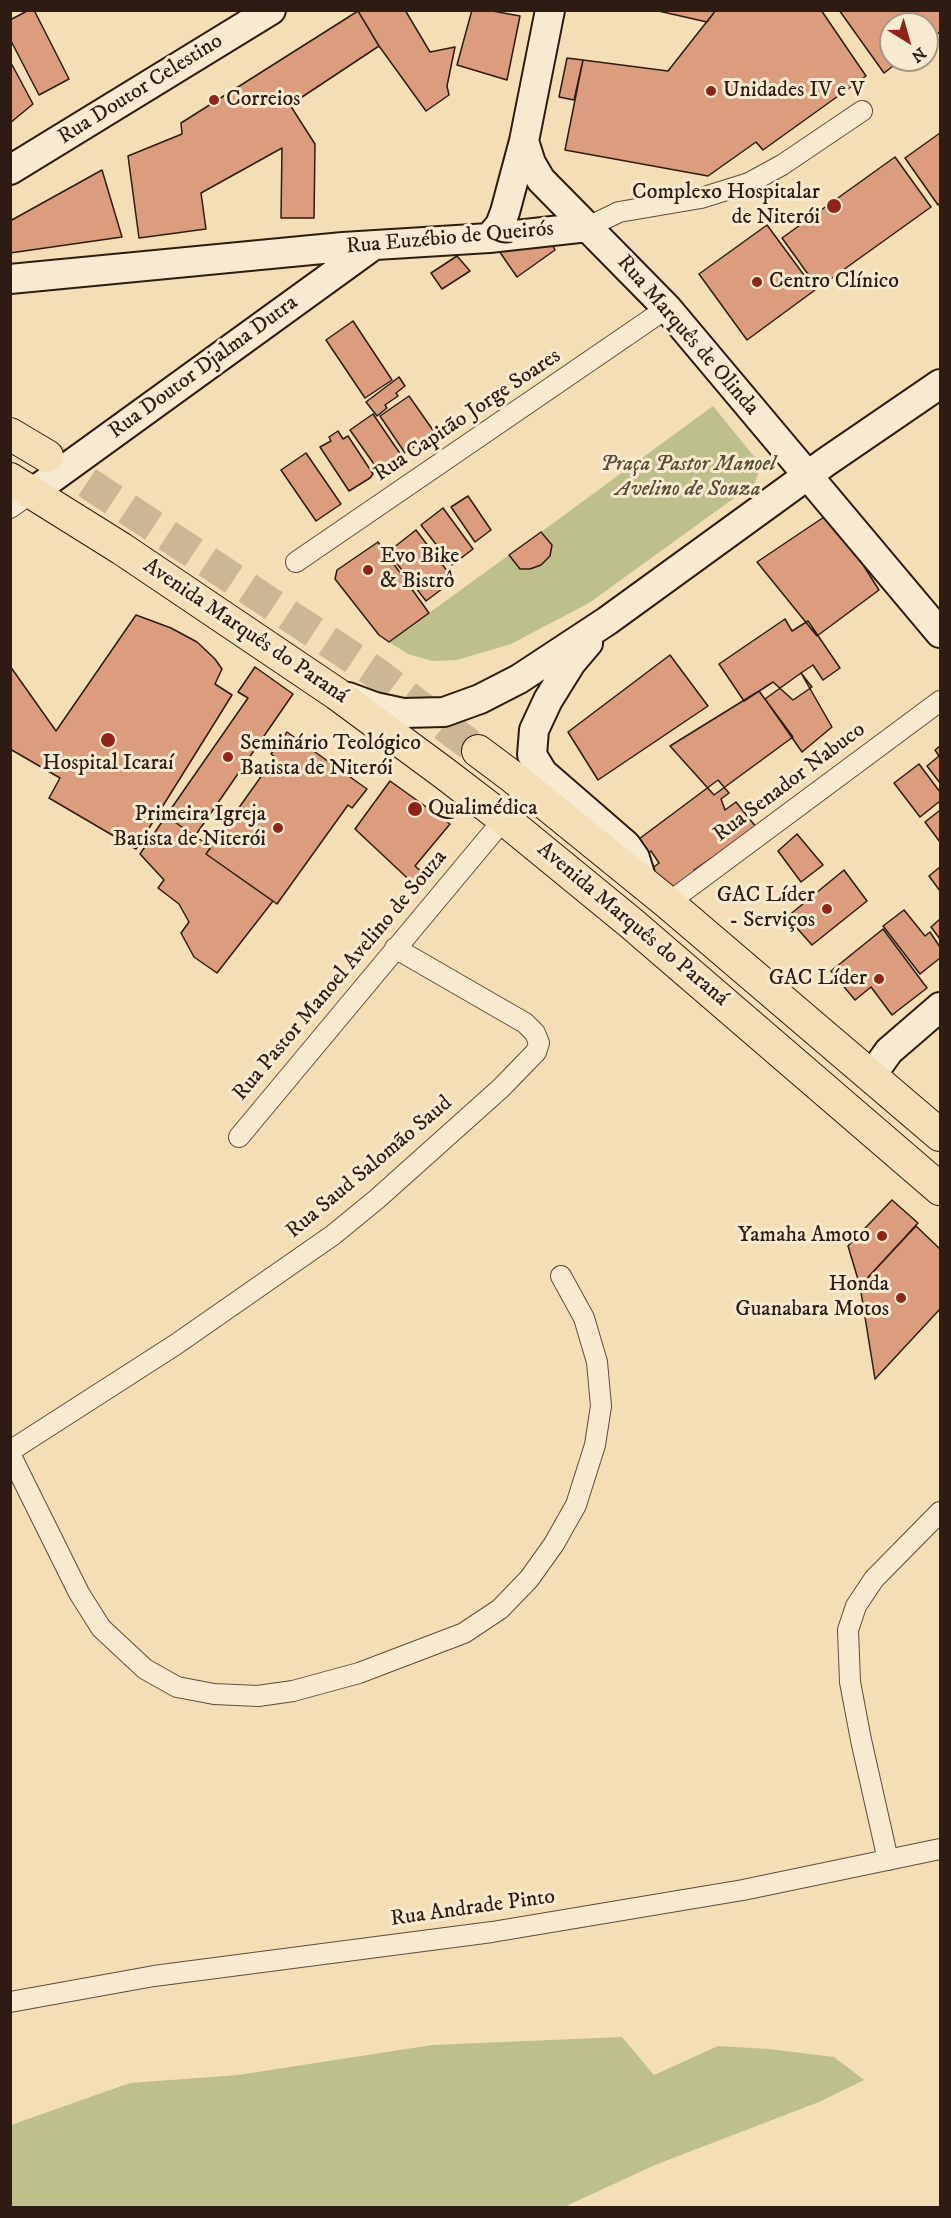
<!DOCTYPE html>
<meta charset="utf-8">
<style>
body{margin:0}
#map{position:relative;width:951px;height:2218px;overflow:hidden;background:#f3deb6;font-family:"IM FELL DW Pica",serif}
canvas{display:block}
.frame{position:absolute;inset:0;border:12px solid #2e1b13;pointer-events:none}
.north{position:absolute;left:879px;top:12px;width:60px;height:60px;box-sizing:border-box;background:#f7ead0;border:2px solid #a79784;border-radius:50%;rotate:143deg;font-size:16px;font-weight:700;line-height:24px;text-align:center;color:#2e1b13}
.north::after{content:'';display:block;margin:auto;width:21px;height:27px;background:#8f2418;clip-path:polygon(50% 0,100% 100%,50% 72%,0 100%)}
</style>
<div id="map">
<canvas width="951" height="2218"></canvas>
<div class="frame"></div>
<div class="north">N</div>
</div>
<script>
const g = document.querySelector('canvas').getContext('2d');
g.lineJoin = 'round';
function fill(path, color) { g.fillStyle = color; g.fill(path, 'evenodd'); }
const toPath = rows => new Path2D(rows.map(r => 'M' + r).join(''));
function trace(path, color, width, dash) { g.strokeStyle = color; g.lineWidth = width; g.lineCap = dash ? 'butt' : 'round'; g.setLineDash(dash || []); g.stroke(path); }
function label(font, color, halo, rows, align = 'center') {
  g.font = font + ' "IM FELL DW Pica",serif'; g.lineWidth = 6; g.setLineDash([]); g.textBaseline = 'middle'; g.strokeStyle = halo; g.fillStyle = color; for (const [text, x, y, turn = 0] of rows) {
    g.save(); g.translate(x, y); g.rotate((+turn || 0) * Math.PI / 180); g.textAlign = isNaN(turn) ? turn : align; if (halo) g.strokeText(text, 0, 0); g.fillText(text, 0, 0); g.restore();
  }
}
const green = toPath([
 [713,406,761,465,755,483,589,603,511,644,457,660,432,661,408,654,389,642,509,555,520,569,530,569,541,565,550,556,552,545,541,532],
 [622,2037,654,2075,718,2046,769,2049,834,2057,864,2080,819,2102,655,2165,564,2207,11,2207,11,2125,130,2083,238,2075,432,2045]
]);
const building = toPath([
 [29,10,34,10,69,79,39,95,10,39,10,20,29,10],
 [405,10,430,52,455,47,447,86,449,95,426,111,379,46,358,11,405,10],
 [472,10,487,10,520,16,507,80,457,65,472,10],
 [654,10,716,10,707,22,654,10],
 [716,10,821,10,866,76,763,150,756,142,708,176,565,150,583,60,668,71,716,10],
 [839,10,940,10,940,32,927,42,927,24,891,24,891,60,901,60,884,73,839,10],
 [358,11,379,46,290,105,315,144,314,218,281,218,282,148,201,193,206,229,139,238,128,156,182,134,181,123,358,11],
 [567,58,583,60,574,100,559,97,567,58],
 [10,61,33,104,10,123,10,61],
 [940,133,940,203,938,205,905,158,940,133],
 [895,157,931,207,818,288,782,238,895,157],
 [102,170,122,237,10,253,10,221,102,170],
 [767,225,815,290,747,340,699,274,767,225],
 [549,238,555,250,517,277,497,248,549,238],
 [457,256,470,271,442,289,431,273,457,256],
 [353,321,392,380,365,398,326,340,353,321],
 [399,377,405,386,396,393,398,396,385,405,387,408,377,416,366,402,399,377],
 [409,396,435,433,405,453,380,416,409,396],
 [373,414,401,455,398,462,381,474,350,430,373,414],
 [338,431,343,439,348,436,373,474,370,478,349,491,320,447,331,441,329,437,338,431],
 [306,453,341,504,316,521,281,470,306,453],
 [468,496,491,530,475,542,451,507,468,496],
 [443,508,473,549,452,565,421,525,443,508],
 [830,513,879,590,817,636,757,562,830,513],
 [416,530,454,580,426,601,388,552,416,530],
 [541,532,552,545,550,556,541,565,530,569,520,569,509,555,541,532],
 [378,542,429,613,389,642,379,635,335,579,337,570,378,542],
 [136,615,171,628,197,642,215,659,222,669,215,684,232,695,136,849,49,798,60,778,10,749,10,666,56,731,136,615],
 [785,619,792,631,808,621,840,668,823,680,813,665,801,673,812,687,793,700,773,682,744,701,719,664,785,619],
 [670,655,708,706,598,780,568,732,670,655],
 [255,667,293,694,195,836,166,816,248,698,238,692,255,667],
 [801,673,832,727,802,752,765,699,801,673],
 [759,691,793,737,714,795,670,746,759,691],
 [287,732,367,789,352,808,348,805,277,904,206,854,275,757,271,754,287,732],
 [940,746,940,783,927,766,939,756,935,750,940,746],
 [919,764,940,792,940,801,920,817,894,783,919,764],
 [718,780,729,793,721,799,725,810,736,802,756,827,722,857,719,853,694,870,697,874,666,892,651,869,659,863,651,851,643,858,631,845,718,780],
 [390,781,450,824,415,866,429,878,419,889,355,829,390,781],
 [939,811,940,813,940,842,925,822,939,811],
 [166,816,211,847,206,854,273,901,217,973,194,957,181,933,189,922,179,904,158,888,164,880,140,854,166,816],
 [797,834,823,865,801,882,778,851,797,834],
 [940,867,940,891,929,876,940,867],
 [844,870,867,901,812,945,787,917,844,870],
 [904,910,925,936,930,932,940,947,940,958,920,974,883,926,904,910],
 [940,919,940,939,931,927,940,919],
 [883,929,927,988,892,1015,871,987,855,1000,831,971,883,929],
 [892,1200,918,1223,860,1286,848,1246,892,1200],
 [916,1226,940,1249,940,1309,875,1379,860,1286,916,1226]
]);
const primaryTunnel = toPath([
 [47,456,376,673,478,751]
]);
const street = toPath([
 [588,227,619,212,701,198,749,183,782,165,862,111],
 [10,508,33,492],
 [296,562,667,308],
 [668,903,940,701],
 [239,1137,504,819],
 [10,1451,175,1345,333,1235,377,1199,501,1088,536,1052,539,1043,535,1033,525,1023,395,948],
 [10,1454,79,1593,101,1628,145,1669,177,1687,214,1694,258,1696,293,1691,359,1673,464,1633,500,1609,529,1579,554,1544,576,1505,595,1445,601,1406,597,1362,584,1318,561,1276],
 [888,1860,861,1740,850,1682,848,1630,856,1606,874,1579,940,1512],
 [10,2002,154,1976,492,1932,743,1890,940,1849]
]);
const secondary = toPath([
 [550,10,524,141,531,163,541,180,667,308,940,633],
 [10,170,271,10],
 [489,238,500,225,505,212,524,141],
 [10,279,343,247,489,238,588,227],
 [33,492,374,245],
 [588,643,571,663,548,700,534,730,532,755,543,773,626,845,635,858,643,884],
 [348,697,375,707,403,713,444,712,480,699,519,679,607,621,826,462,940,384],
 [871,1076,889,1051,940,1007]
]);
const primary = toPath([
 [10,434,47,456],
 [10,479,122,549,337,694,444,773,504,819,631,923,940,1189],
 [478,751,514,778,668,903,940,1135]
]);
const markers = [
 [711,91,6,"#8f2418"],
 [214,100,6,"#8f2418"],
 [834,206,8,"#8f2418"],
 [757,282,6,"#8f2418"],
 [368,570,6,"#8f2418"],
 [108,740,8,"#8f2418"],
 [228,757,6,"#8f2418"],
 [415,809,8,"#8f2418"],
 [278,828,6,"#8f2418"],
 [827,909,6,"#8f2418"],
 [879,979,6,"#8f2418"],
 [882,1236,6,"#8f2418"],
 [901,1298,6,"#8f2418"]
];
const streetNames = [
 ["Rua Doutor Celestino",141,90,-32],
 ["Rua Euzébio de Queirós",450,239,-5],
 ["Rua Marquês de Olinda",687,336,49],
 ["Rua Doutor Djalma Dutra",204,368,-36],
 ["Rua Capitão Jorge Soares",468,416,-34],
 ["Avenida Marquês do Paraná",245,632,34],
 ["Rua Senador Nabuco",790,783,-37],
 ["Avenida Marquês do Paraná",632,925,40],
 ["Rua Pastor Manoel Avelino de Souza",341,976,-50],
 ["Rua Saud Salomão Saud",370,1168,-40],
 ["Rua Andrade Pinto",473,1909,-8]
];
const poiNames = [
 ["Unidades IV e V",723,91],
 ["Correios",226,100],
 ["Complexo Hospitalar",820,193,"right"],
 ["de Niterói",820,218,"right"],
 ["Centro Clínico",769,282],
 ["Evo Bike",380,557],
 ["& Bistrô",380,582],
 ["Seminário Teológico",240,744],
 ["Batista de Niterói",240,769],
 ["Hospital Icaraí",108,764,"center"],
 ["Qualimédica",428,809],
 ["Primeira Igreja",266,815,"right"],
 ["Batista de Niterói",266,840,"right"],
 ["GAC Líder",815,896,"right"],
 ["- Serviços",815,921,"right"],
 ["GAC Líder",867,979,"right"],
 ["Yamaha Amoto",870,1236,"right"],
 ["Honda",889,1285,"right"],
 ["Guanabara Motos",889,1310,"right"]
];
const parkNames = [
 ["Praça Pastor Manoel",688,465],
 ["Avelino de Souza",688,490]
];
fill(green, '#bec08c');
fill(building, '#db9d7d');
trace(building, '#2e1b13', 1.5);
trace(primaryTunnel, '#ccb795', 32, [32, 16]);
trace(street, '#5f4c3c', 22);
trace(secondary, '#2e1b13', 32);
trace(primary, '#2e1b13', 34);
trace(street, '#f7ead0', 20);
trace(secondary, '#f7ead0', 28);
trace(primary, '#f3deb6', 32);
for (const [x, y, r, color] of markers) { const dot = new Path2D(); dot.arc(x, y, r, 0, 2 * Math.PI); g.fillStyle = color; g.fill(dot); trace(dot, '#f7ead0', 2); }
label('22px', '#2e1b13', '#f7ead0', streetNames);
label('22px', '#2e1b13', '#f7ead0', poiNames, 'left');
label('italic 22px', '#594d37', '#f7ead0', parkNames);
</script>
